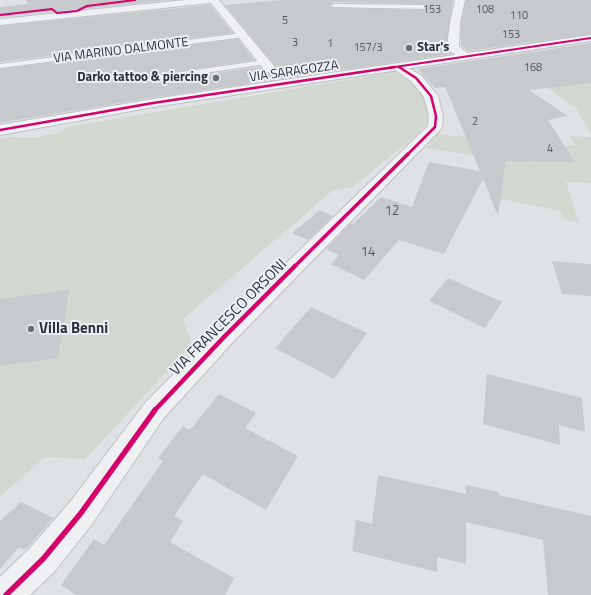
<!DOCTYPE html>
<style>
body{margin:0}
canvas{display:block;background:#dfe2e5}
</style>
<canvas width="591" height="595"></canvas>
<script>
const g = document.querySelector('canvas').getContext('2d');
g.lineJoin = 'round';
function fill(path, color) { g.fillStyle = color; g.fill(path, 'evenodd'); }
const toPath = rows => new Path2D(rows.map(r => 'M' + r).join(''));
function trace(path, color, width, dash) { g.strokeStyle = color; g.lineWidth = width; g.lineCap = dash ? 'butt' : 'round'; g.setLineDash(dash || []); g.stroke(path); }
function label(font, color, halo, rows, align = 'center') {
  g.font = font + ' "Titillium Web",sans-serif'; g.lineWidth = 4; g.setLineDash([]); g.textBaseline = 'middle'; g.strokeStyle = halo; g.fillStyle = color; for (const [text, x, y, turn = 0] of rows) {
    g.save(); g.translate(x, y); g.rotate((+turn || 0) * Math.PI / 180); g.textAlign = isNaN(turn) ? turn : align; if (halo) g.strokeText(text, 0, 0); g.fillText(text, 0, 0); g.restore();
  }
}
const green = toPath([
 [591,67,591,134,576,108,541,83,562,79,570,85,587,83],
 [400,71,415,85,423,97,427,110,428,121,419,133,353,187,332,191,183,319,192,345,85,459,45,457,0,497,0,139,10,137,34,138,57,133,67,127],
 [437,134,466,137,499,138,540,161,575,162,565,146,575,145,569,136,591,137,591,183,566,182,579,222,563,219,561,211,500,199,504,175,505,160,426,148]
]);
const building = toPath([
 [26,0,170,0,0,17,0,7,28,4],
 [283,0,453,0,446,46,451,54,143,99,0,123,0,69,238,39,254,60,141,77,136,81,141,83,260,67,265,73,274,74,277,70,275,65,225,5],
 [334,2,424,4,428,7,424,10,331,8,330,5],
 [466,0,591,0,591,34,468,51,461,45,461,23],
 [210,5,233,33,0,62,0,26],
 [591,43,591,83,529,90,568,116,548,120,575,162,506,161,498,216,483,179,444,254,399,240,364,280,331,264,339,255,326,249,351,223,353,224,381,197,412,207,429,162,480,171,445,87,435,88,418,69],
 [320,210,333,216,308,240,292,233],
 [552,261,591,264,591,296,562,294],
 [448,278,502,302,485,328,429,301],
 [69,290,58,358,0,366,0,299],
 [311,307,367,333,334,379,275,348],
 [487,374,582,398,585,432,559,425,560,445,483,424],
 [219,394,256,413,245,428,298,456,266,510,203,474,174,516,183,521,170,542,234,578,225,595,76,595,61,585,94,539,104,545,163,461,158,458,183,426,190,430],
 [378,475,466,494,466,485,499,492,499,495,591,516,591,595,548,595,543,540,466,522,466,564,437,557,437,572,352,551,356,520,372,524],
 [21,502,53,518,29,546,26,549,18,548,0,569,0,521]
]);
const streetTunnel = toPath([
 [270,69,278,79]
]);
const lane = toPath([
 [334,4,424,5,427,7,424,9,332,7,332,5,334,4],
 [242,33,245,33,245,37,0,68,0,64,242,33],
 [264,60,268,62,267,64,141,82,137,80,141,78,264,60]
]);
const street = toPath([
 [185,0,219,0,274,66,276,69,274,72,266,72,211,3,0,25,0,19,185,0],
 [455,0,465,0,460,23,459,46,471,56,469,59,465,60,452,53,447,46,450,23,455,0],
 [399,63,421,75,438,96,443,116,442,127,440,130,233,342,163,419,92,524,55,571,30,595,0,595,0,577,31,547,70,502,145,403,217,330,428,126,429,116,424,97,411,81,395,70,393,67,395,64,399,63]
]);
const primary = toPath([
 [591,35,591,41,153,107,0,135,0,125,153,99,591,35]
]);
const cyclewayFar4 = toPath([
 [0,15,52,9,57,13,77,11,87,6,135,0],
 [399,67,401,68],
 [388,68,591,38]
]);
const cyclewayFar3 = toPath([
 [399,67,416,78,431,96,436,116,435,127,407,155],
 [0,130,153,103,395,67]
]);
const cyclewayFar2 = toPath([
 [294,267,408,154]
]);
const cyclewayFar1 = toPath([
 [154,411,225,336,295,266]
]);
const cycleway = toPath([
 [6,595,43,559,81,513,155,410]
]);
const markers = [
 [409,48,4,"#676f78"],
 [216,78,4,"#676f78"],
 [31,329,4,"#676f78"]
];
const farNumbernames = [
 ["153",432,10],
 ["108",485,10],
 ["110",519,16],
 ["5",285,21],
 ["153",511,35],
 ["3",295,43],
 ["1",330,44],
 ["157/3",368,48],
 ["168",533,68],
 ["2",475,122],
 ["4",550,149]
];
const farPoinames = [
 ["Star's",417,48],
 ["Darko tattoo & piercing",208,78,"right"]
];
const farStreetnames = [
 ["VIA MARINO DALMONTE",121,51,-7],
 ["VIA SARAGOZZA",294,72,-8]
];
const numberNames = [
 ["12",392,212],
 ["14",368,253]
];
const streetNames = [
 ["VIA FRANCESCO ORSONI",229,318,-45]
];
const poiNames = [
 ["Villa Benni",39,329]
];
fill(green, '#d1d8d0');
fill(building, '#c7cacd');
trace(streetTunnel, '#babfc3', 14, [14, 7]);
trace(lane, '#bec0c3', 2);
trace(street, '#bec0c3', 2);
trace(primary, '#bcbfc2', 2);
fill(lane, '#eef0f1');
fill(street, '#eef0f1');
fill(primary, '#f3f4f5');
trace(cyclewayFar4, '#d6006c', 2);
trace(cyclewayFar3, '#d6006c', 2.5);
trace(cyclewayFar2, '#d6006c', 3.5);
trace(cyclewayFar1, '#d6006c', 4.5);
trace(cycleway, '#d6006c', 5.5);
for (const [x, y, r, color] of markers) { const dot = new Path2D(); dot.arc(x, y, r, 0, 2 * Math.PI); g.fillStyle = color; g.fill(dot); trace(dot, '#ecf0f4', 1.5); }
label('11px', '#505862', null, farNumbernames);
label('bold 13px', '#27313d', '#ecf0f4', farPoinames, 'left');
label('13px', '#27313d', '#ecf0f4', farStreetnames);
label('13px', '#505862', null, numberNames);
label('15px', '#27313d', '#ecf0f4', streetNames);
label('bold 15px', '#27313d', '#ecf0f4', poiNames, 'left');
</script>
